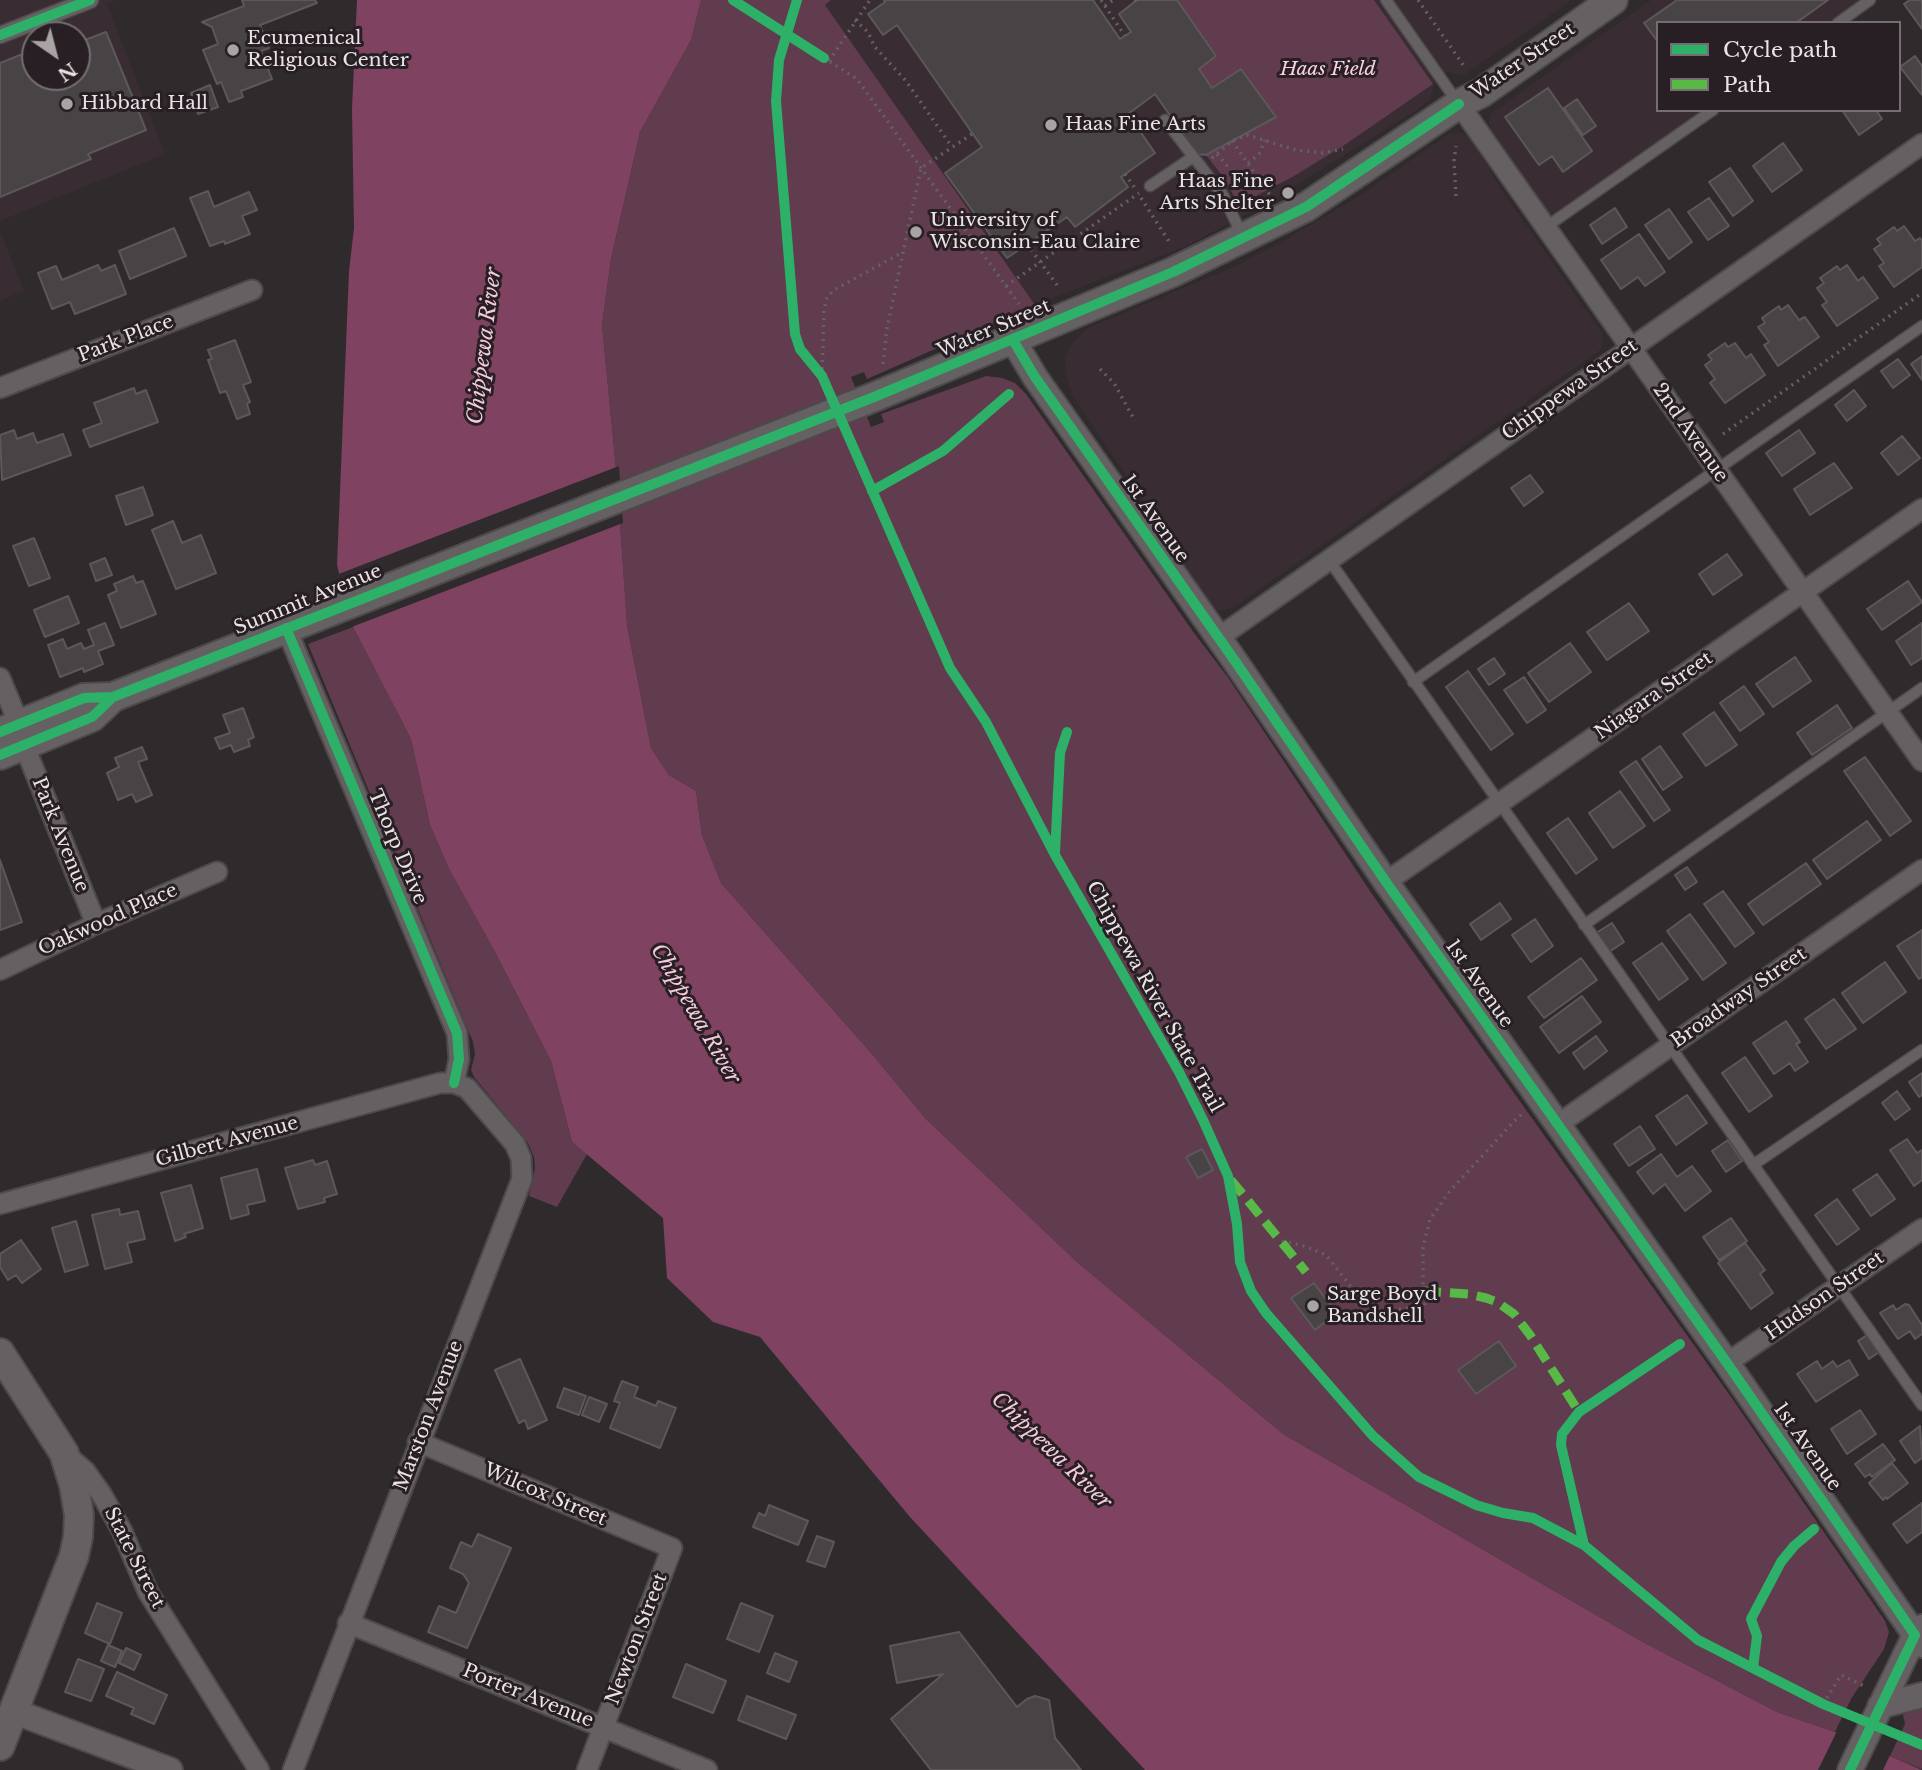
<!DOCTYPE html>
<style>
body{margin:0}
#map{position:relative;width:1922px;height:1770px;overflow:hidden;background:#2f2b2d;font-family:"Libre Baskerville",serif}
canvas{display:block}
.legend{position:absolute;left:1656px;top:21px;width:245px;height:91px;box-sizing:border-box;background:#271f23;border:2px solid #756d71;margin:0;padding:9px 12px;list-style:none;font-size:21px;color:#e9e3e5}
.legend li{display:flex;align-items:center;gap:14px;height:35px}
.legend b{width:35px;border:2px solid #756d71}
.north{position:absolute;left:21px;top:21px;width:70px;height:70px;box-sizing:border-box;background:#271f23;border:2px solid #756d71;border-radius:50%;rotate:145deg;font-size:19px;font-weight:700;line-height:28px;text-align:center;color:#e9e3e5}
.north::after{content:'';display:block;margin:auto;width:24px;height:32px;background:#a8a3a5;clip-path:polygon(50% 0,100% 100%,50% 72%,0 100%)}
</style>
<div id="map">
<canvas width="1922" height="1770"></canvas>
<ul class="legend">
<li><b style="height:9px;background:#2db169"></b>Cycle path</li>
<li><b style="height:9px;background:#58b947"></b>Path</li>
</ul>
<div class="north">N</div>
</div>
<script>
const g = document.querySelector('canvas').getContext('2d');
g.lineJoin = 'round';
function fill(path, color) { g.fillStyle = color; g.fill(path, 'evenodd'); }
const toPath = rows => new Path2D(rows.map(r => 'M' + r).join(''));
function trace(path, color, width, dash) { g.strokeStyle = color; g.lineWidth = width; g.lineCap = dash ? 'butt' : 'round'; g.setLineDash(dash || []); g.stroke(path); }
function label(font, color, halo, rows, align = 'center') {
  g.font = font + ' "Libre Baskerville",serif'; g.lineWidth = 6; g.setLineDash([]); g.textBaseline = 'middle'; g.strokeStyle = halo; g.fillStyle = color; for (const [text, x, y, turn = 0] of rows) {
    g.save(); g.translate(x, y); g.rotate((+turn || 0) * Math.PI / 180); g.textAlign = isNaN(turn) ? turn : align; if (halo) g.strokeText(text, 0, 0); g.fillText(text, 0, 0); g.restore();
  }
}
const built = toPath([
 [0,0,116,0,107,4,165,154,0,221],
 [35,35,77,35,77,77,35,77],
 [701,0,1572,0,1464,75,1452,74,1448,71,1434,81,1433,91,1429,100,1420,108,1266,204,1184,247,1035,305,867,379,700,9],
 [1651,0,1862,0,1830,23,1658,23,1658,110,1705,110,1551,217,1493,132,1489,124,1490,114],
 [1456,133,1463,133,1472,141,1504,193,1602,333,1603,345,1600,350,1234,607,1220,611,1212,608,1173,552,1152,513,1072,395,1066,375,1065,357,1071,345,1086,329,1238,265,1288,238,1356,198,1449,134],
 [0,231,24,291,0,301]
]);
const green = toPath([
 [701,0,831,0,825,5,1035,305,867,379,864,372,851,377,871,427,884,422,881,414,986,376,1002,378,1015,383,1026,394,1194,633,1227,676,1374,897,1731,1397,1885,1621,1889,1632,1884,1649,1851,1699,1835,1732,1777,1712,1641,1641,1283,1434,1077,1262,926,1119,872,1054,721,883,702,835,696,791,669,775,651,748,627,625,617,479,602,325,611,259,640,132,691,40],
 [1177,0,1374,0,1433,84,1343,146,1294,176,1239,205,1224,178,1206,155,1276,117,1241,69,1212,88,1199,69,1216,55],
 [353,627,411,739,430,825,449,869,495,952,551,1061,572,1142,587,1154,557,1207,529,1196,535,1168,534,1157,528,1143,474,1077,471,1070,475,1054,473,1042,308,644],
 [1922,1707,1922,1769,1890,1756,1905,1724,1903,1715]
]);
const water = toPath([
 [357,0,701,0,691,40,640,132,611,259,602,325,617,479,627,625,651,748,669,775,696,791,702,835,721,883,872,1054,926,1119,1077,1262,1283,1434,1641,1641,1777,1712,1835,1732,1922,1770,1145,1770,910,1517,760,1337,713,1322,667,1278,663,1218,572,1142,551,1061,495,952,449,869,430,825,411,739,353,627,337,565,349,271,354,228,352,109]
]);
const pier = toPath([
 [619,466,623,523,349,628,336,575],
 [1838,1729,1891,1753,1883,1770,1818,1770]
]);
const building = toPath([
 [242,0,315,0,317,3,260,25,269,48,261,51,272,79,241,91,243,97,229,102,221,82,217,84,203,50,218,44,212,27,202,22,244,6,242,0],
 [884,0,1093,0,1120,39,1131,32,1119,14,1137,0,1177,0,1216,56,1199,69,1212,88,1241,69,1276,117,1206,155,1197,154,1155,94,1128,114,1155,153,1121,177,1128,187,1075,227,1067,217,1007,258,945,173,982,147,897,25,883,35,868,14,885,2,884,0],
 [1677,0,1828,0,1796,23,1658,23,1658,42,1644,23,1677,0],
 [1910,0,1922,0,1922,29,1904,4,1910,0],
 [106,32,146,130,88,154,91,159,0,197,0,63,35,49,35,77,77,77,77,43,106,32],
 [1915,56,1922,66,1922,95,1900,67,1915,56],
 [210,85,218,107,198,114,191,93,210,85],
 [1548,88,1592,151,1563,172,1552,156,1539,165,1505,117,1548,88],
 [1577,99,1596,126,1583,135,1564,108,1577,99],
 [1842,110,1876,110,1882,119,1859,135,1842,110],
 [1783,143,1802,170,1772,192,1753,166,1783,143],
 [1730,168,1753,201,1733,216,1709,182,1730,168],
 [208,191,214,207,249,192,257,210,242,216,250,234,225,244,224,241,210,246,190,198,208,191],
 [1709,198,1729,226,1708,240,1688,212,1709,198],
 [1615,208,1627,227,1602,244,1590,225,1615,208],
 [1669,209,1692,242,1669,259,1645,225,1669,209],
 [1904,226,1915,241,1920,238,1922,241,1922,267,1894,287,1879,266,1884,263,1874,249,1881,244,1877,239,1894,227,1897,231,1904,226],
 [174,228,186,256,130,279,119,251,174,228],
 [1639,234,1665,272,1645,286,1638,277,1621,289,1601,260,1639,234],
 [98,265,101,271,115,265,126,294,75,314,70,302,52,309,38,273,56,266,62,280,98,265],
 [1847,265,1858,281,1863,277,1878,298,1837,326,1822,305,1827,302,1817,288,1824,283,1820,278,1837,266,1840,270,1847,265],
 [1788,305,1799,320,1805,317,1819,337,1778,366,1764,345,1769,342,1758,327,1765,323,1762,318,1779,306,1781,310,1788,305],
 [235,340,251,382,243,385,250,402,247,404,250,414,237,419,226,391,220,393,208,360,212,359,208,350,235,340],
 [1725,343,1728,347,1735,343,1746,358,1751,354,1765,375,1725,403,1710,383,1715,379,1705,365,1712,360,1708,355,1725,343],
 [1922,356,1922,380,1911,364,1922,356],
 [1898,359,1910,375,1893,388,1881,371,1898,359],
 [134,388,136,394,146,390,158,422,90,447,83,430,102,423,94,403,134,388],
 [1854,390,1866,406,1847,421,1835,405,1854,390],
 [14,430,17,439,33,433,37,443,63,434,71,455,2,480,0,435,14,430],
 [1799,430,1815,453,1782,476,1766,453,1799,430],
 [1902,436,1920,458,1898,475,1881,453,1902,436],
 [1834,463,1852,488,1810,515,1794,489,1834,463],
 [1530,475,1543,492,1524,506,1511,488,1530,475],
 [143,487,153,515,126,525,116,496,143,487],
 [173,521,182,543,201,535,216,573,176,589,152,530,173,521],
 [34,538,50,578,29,586,13,546,34,538],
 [1727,554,1742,575,1713,595,1699,574,1727,554],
 [105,558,112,575,96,581,90,564,105,558],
 [133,576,136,583,143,581,156,614,121,628,108,595,117,591,114,584,133,576],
 [1908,581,1922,602,1882,630,1867,609,1908,581],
 [68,596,79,623,45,637,34,610,68,596],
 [1629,603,1649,631,1607,660,1587,632,1629,603],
 [105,623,114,645,98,651,103,664,84,672,83,668,60,677,48,645,63,639,67,649,81,643,84,649,94,645,88,630,105,623],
 [1922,623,1922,658,1911,665,1896,641,1922,623],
 [1570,643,1591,672,1549,702,1528,673,1570,643],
 [1795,657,1811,681,1773,707,1756,684,1795,657],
 [1494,658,1505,674,1489,685,1478,669,1494,658],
 [1468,671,1513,734,1491,750,1446,687,1468,671],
 [1524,677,1546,710,1527,723,1504,690,1524,677],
 [1744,686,1764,714,1740,731,1720,703,1744,686],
 [1837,705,1852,728,1812,755,1797,733,1837,705],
 [243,708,254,737,248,740,250,746,234,752,231,745,220,749,215,738,230,733,223,715,243,708],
 [1714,712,1737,745,1706,766,1683,734,1714,712],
 [1660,746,1682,777,1663,790,1642,759,1660,746],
 [142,747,147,759,138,762,152,795,136,802,132,794,118,800,107,773,119,767,115,758,142,747],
 [1865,757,1911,821,1890,836,1844,771,1865,757],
 [1636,761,1670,810,1654,821,1620,772,1636,761],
 [1620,791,1645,826,1613,848,1589,813,1620,791],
 [1568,818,1597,859,1576,874,1547,833,1568,818],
 [1867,821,1881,840,1827,879,1813,860,1867,821],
 [0,860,22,922,0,930,0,860],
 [1806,863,1821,884,1763,925,1748,904,1806,863],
 [1687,867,1697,882,1685,890,1675,875,1687,867],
 [1723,891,1754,933,1735,947,1704,904,1723,891],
 [1500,903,1511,919,1481,940,1470,924,1500,903],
 [1690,914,1726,963,1703,980,1667,931,1690,914],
 [1535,919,1553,946,1531,962,1512,935,1535,919],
 [1612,923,1624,942,1609,952,1596,933,1612,923],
 [1922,930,1922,977,1919,979,1897,946,1922,930],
 [1662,943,1688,979,1659,1000,1633,963,1662,943],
 [1581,958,1597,980,1544,1018,1528,997,1581,958],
 [1885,962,1906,992,1863,1023,1842,993,1885,962],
 [1582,996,1601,1022,1559,1053,1540,1027,1582,996],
 [1834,999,1856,1029,1826,1049,1805,1019,1834,999],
 [1786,1021,1800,1042,1796,1044,1808,1062,1795,1071,1790,1063,1774,1074,1753,1043,1786,1021],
 [1596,1036,1607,1051,1584,1069,1573,1053,1596,1036],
 [1745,1057,1772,1096,1749,1112,1722,1073,1745,1057],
 [1922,1073,1922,1095,1919,1097,1909,1082,1922,1073],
 [1897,1091,1910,1109,1895,1120,1882,1103,1897,1091],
 [1687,1095,1707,1123,1676,1145,1656,1116,1687,1095],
 [1640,1126,1655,1149,1629,1166,1614,1144,1640,1126],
 [1907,1139,1917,1153,1922,1150,1922,1180,1914,1186,1890,1150,1907,1139],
 [1728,1140,1742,1161,1726,1172,1712,1151,1728,1140],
 [1202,1149,1213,1170,1198,1178,1186,1157,1202,1149],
 [1661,1154,1677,1177,1692,1166,1711,1191,1685,1211,1665,1184,1653,1194,1637,1172,1661,1154],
 [313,1160,315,1165,327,1161,337,1194,324,1198,325,1202,298,1209,285,1168,313,1160],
 [257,1169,265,1201,247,1205,249,1214,231,1219,221,1178,257,1169],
 [1877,1174,1895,1199,1871,1216,1853,1190,1877,1174],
 [191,1185,203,1228,184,1234,186,1237,175,1241,161,1193,191,1185],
 [1837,1199,1859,1229,1837,1245,1815,1215,1837,1199],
 [119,1209,120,1215,138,1211,145,1239,127,1243,132,1262,105,1269,92,1215,119,1209],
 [1731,1218,1747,1241,1719,1260,1703,1237,1731,1218],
 [76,1221,88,1265,65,1272,52,1228,76,1221],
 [21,1240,41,1269,22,1283,16,1275,8,1280,0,1267,0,1254,21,1240],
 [1745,1243,1765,1270,1760,1274,1773,1293,1751,1309,1718,1263,1745,1243],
 [1314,1283,1336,1313,1315,1330,1291,1298,1314,1283],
 [1905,1304,1909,1305,1922,1325,1922,1334,1915,1339,1910,1331,1898,1339,1880,1313,1893,1305,1896,1310,1905,1304],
 [1867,1335,1879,1352,1869,1359,1858,1341,1867,1335],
 [1499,1341,1516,1366,1476,1394,1458,1370,1499,1341],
 [520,1359,547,1420,528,1429,525,1420,519,1423,495,1370,520,1359],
 [1849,1360,1858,1375,1816,1402,1797,1374,1817,1361,1822,1369,1833,1361,1837,1367,1849,1360],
 [622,1381,638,1387,634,1397,656,1406,658,1401,676,1408,660,1448,610,1428,620,1403,614,1401,622,1381],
 [564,1388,586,1396,579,1415,557,1407,564,1388],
 [589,1397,607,1404,599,1422,582,1415,589,1397],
 [1860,1410,1876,1434,1847,1454,1831,1429,1860,1410],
 [1920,1426,1922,1458,1915,1463,1900,1441,1920,1426],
 [1883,1444,1895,1460,1872,1477,1870,1474,1865,1477,1855,1464,1883,1444],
 [1892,1463,1908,1483,1887,1499,1886,1497,1883,1500,1869,1483,1892,1463],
 [1922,1503,1922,1532,1907,1543,1893,1524,1922,1503],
 [769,1505,808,1521,798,1545,753,1527,759,1513,765,1516,769,1505],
 [478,1534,511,1548,467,1648,428,1632,439,1606,456,1613,469,1583,463,1574,450,1568,461,1542,472,1547,478,1534],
 [817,1536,834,1542,825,1567,807,1561,817,1536],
 [97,1603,122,1613,110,1644,85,1633,97,1603],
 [741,1603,773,1616,759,1652,727,1639,741,1603],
 [959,1632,1017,1707,1027,1699,1035,1696,1049,1700,1055,1738,1081,1770,931,1770,891,1719,943,1674,897,1683,890,1646,959,1632],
 [108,1645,122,1651,115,1667,101,1661,108,1645],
 [126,1648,141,1655,134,1670,119,1663,126,1648],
 [775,1653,797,1662,789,1682,767,1673,775,1653],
 [78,1659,104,1669,91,1701,65,1692,78,1659],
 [686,1664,726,1681,713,1713,673,1697,686,1664],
 [117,1672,167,1695,154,1724,131,1714,134,1708,106,1696,117,1672],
 [747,1696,796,1715,786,1739,738,1720,747,1696]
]);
const path = toPath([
 [1101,0,1125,36],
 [1135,0,1136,2],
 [1418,0,1464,66],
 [1105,6,1113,0],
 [855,20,868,32,874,46,906,81,952,147],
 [824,58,857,79,1019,304],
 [829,61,870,0],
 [1232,141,1270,195],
 [1217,154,1244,186,1261,183],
 [1212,158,1232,141,1247,135,1296,150,1322,153,1343,149],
 [1248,163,1259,154,1265,140],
 [1125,174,1137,191],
 [1456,196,1454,161,1456,146],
 [1141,198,1170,243],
 [1027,244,1060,289],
 [1006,286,1139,193],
 [883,364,887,328,921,168,972,134],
 [1100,369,1114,383,1135,421],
 [822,376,824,310,827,297,834,290,903,252],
 [1723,434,1922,293],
 [1282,1241,1304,1246,1326,1255,1356,1293,1359,1312,1425,1307,1423,1291,1423,1247,1430,1219,1450,1191,1518,1117,1525,1112],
 [1823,1704,1841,1675,1864,1686]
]);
const service = toPath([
 [1386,0,1458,103],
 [1838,23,1870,0],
 [1165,120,1223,195,1242,235],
 [1150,186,1193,157],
 [1546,227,1713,110],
 [1329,560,1922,1405],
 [1413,682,1922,326],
 [1584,925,1922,688],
 [1753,1165,1922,1050]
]);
const pedestrian = toPath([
 [0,35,90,0]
]);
const minor = toPath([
 [1459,104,1922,761],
 [0,388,252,290],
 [286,628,457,1033,459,1059,454,1083],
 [1218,638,1922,144],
 [0,678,19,724],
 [24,745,96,924],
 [1386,882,1922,509],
 [0,970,96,924,217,872],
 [1557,1125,1922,870],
 [0,1204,440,1083,454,1083,467,1088,515,1144,521,1158,522,1179,293,1770],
 [1727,1363,1922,1229],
 [418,1442,672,1548,587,1770],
 [65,1454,85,1471,102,1495,122,1531,148,1592,259,1770],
 [348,1623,707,1770]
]);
const tertiary = toPath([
 [1013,340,1035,377,1235,661,1386,882,1727,1363,1922,1645],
 [1880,1706,1922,1695],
 [13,1711,170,1770],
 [1850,1770,1915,1635,1922,1627]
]);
const secondary = toPath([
 [0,732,84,698,113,697,874,397,1173,272,1306,207,1459,104,1481,93,1613,0],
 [0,755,92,717,113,697],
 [0,1353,64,1453,74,1485,79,1515,78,1537,74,1556,0,1746]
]);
const quiet = toPath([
 [1231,1180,1306,1272],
 [1423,1291,1469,1294,1486,1298,1497,1302,1514,1314,1530,1335,1579,1412]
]);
const cycleway = toPath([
 [733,0,824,58],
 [797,0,779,60,776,101,795,334,800,349,822,376,950,668,986,722,1055,855,1179,1072,1203,1120,1228,1176,1237,1224,1240,1262,1251,1291,1266,1313,1373,1436,1419,1477,1476,1505,1503,1513,1533,1518,1584,1545,1698,1640,1823,1704,1922,1745],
 [0,35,90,0],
 [1013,340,1035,377,1235,661,1386,882,1727,1363,1915,1635,1850,1770],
 [872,491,943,451,1009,394],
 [286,628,457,1033,459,1059,454,1083],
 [0,732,84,698,113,697,874,397,1173,272,1306,207,1459,104],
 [0,755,92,717,113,697],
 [1055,853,1060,753,1067,732],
 [1584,1545,1561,1445,1562,1434,1579,1412,1680,1344],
 [1753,1668,1757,1636,1751,1619,1781,1562,1794,1546,1814,1529]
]);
const markers = [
 [233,50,7,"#a8a3a5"],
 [67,104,7,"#a8a3a5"],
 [1051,125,7,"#a8a3a5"],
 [1288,193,7,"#a8a3a5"],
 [916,232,7,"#a8a3a5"],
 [1313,1306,7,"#a8a3a5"]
];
const poiNames = [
 ["Ecumenical",247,39],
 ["Religious Center",247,61],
 ["Hibbard Hall",81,104],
 ["Haas Fine Arts",1065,125],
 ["Haas Fine",1274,182,"right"],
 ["Arts Shelter",1274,204,"right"],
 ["University of",930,221],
 ["Wisconsin-Eau Claire",930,243],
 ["Sarge Boyd",1327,1295],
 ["Bandshell",1327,1317]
];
const streetNames = [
 ["Water Street",1523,61,-34],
 ["Water Street",994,329,-23],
 ["Park Place",126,339,-21],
 ["Chippewa Street",1570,390,-35],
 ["2nd Avenue",1690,433,55],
 ["1st Avenue",1155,519,55],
 ["Summit Avenue",308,600,-22],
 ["Niagara Street",1654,696,-35],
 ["Park Avenue",60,835,68],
 ["Thorp Drive",397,847,67],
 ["Oakwood Place",108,920,-24],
 ["1st Avenue",1479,984,55],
 ["Chippewa River State Trail",1154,997,61],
 ["Broadway Street",1739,998,-35],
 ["Gilbert Avenue",227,1142,-15],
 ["Hudson Street",1825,1296,-35],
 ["Marston Avenue",429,1416,-69],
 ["1st Avenue",1807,1447,55],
 ["Wilcox Street",545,1495,23],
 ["State Street",134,1558,63],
 ["Newton Street",637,1639,-69],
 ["Porter Avenue",528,1696,22]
];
const parkNames = [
 ["Haas Field",1328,70]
];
const waterNames = [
 ["Chippewa River",485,346,-83],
 ["Chippewa River",695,1014,60],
 ["Chippewa River",1051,1451,44]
];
fill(built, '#392c32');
fill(green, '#613b4e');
fill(water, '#7f4261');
fill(pier, '#2f2b2d');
fill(building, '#484446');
trace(building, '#5c585a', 2);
trace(service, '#4e494b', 13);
trace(pedestrian, '#4e494b', 19);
trace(minor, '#4e494b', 23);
trace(tertiary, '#4e494b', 28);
trace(secondary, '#4e494b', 32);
trace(path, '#646163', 3.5, [2, 5]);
trace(service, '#656163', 10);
trace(pedestrian, '#656163', 16);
trace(minor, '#656163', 19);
trace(tertiary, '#656163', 24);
trace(secondary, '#656163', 28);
trace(quiet, '#58b947', 9, [18, 9]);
trace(cycleway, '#2db169', 10);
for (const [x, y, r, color] of markers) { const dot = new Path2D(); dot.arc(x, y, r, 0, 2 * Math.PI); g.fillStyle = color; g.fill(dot); trace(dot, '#271f23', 2.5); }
label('19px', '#e9e3e5', '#271f23', poiNames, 'left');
label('19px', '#e9e3e5', '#271f23', streetNames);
label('italic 19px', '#fad1e3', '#271f23', parkNames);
label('italic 21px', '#f4cbdd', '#271f23', waterNames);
</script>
